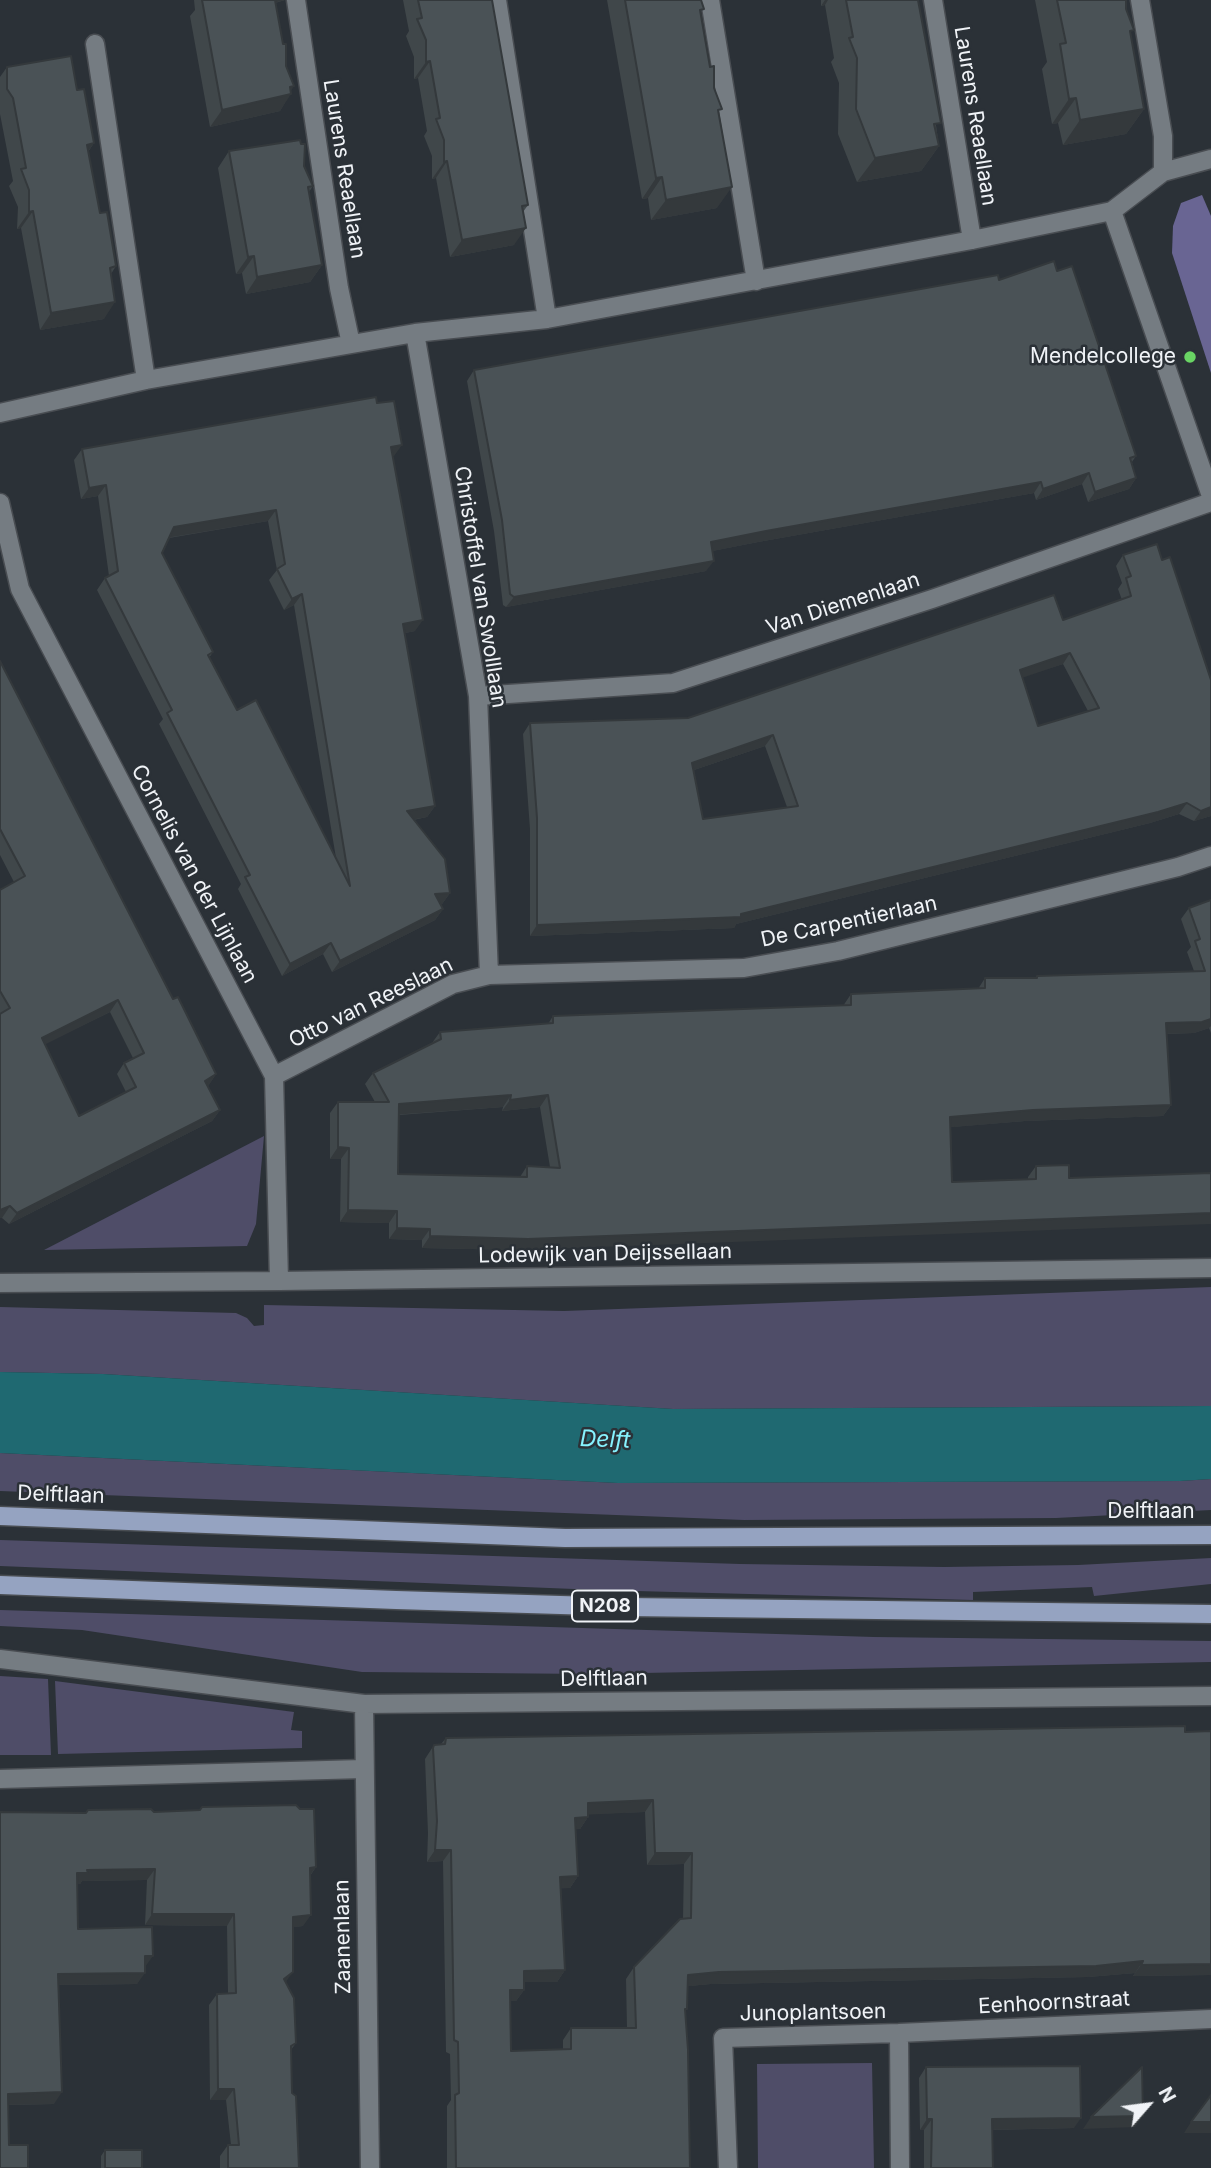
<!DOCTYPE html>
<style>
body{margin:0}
#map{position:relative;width:1211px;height:2168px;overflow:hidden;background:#2b3137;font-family:Inter,sans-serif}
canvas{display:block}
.north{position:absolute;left:1113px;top:2070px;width:70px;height:70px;-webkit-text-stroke:5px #2b3137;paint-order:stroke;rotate:62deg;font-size:19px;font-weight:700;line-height:28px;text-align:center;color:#f0f3f7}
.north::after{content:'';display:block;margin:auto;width:24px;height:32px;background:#f0f3f7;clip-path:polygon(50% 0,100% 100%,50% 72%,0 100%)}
</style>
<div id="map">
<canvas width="1211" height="2168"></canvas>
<div class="north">N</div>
</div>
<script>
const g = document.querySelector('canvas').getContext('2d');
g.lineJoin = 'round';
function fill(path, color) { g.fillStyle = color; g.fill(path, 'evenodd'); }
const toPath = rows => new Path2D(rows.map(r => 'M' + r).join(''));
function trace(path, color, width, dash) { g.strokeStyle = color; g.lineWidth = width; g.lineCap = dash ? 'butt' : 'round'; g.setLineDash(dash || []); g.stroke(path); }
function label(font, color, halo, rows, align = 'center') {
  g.font = font + ' Inter,sans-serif'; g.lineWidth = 5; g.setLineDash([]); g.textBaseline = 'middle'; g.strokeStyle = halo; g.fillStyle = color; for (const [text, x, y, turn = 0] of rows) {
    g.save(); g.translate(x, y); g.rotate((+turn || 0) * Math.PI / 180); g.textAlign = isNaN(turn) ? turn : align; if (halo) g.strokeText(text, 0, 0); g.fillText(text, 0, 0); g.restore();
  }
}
const green = toPath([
 [264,1136,256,1224,247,1246,44,1250],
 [1211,1287,1211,1406,673,1409,103,1374,0,1372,0,1307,236,1313,247,1318,254,1326,264,1325,264,1305,564,1311],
 [0,1453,618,1483,1180,1481,1211,1479,1211,1510,1056,1518,744,1520,0,1491],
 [0,1540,740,1564,944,1567,1078,1565,1211,1558,1211,1584,1094,1596,1092,1587,973,1592,973,1600,599,1590,0,1566],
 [0,1610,874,1637,1211,1641,1211,1662,591,1674,362,1672,82,1630,0,1626],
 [0,1676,48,1679,51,1755,0,1755],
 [55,1681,294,1712,291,1730,302,1731,302,1748,58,1754],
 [872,2063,874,2168,758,2168,757,2064]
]);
const forest = toPath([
 [1202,195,1211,216,1211,373,1172,253,1173,226,1181,203]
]);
const water = toPath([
 [0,1372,103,1374,673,1409,1211,1406,1211,1479,1180,1481,618,1483,0,1453]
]);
const minor = toPath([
 [296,0,339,288,351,344],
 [497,0,547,319],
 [710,0,756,281],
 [933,0,972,240],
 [1140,0,1163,136,1163,172],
 [95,44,146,380],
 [1112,211,1211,496],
 [415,333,478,696,489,975],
 [0,413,146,380,415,333,547,319,972,240,1112,211,1163,172,1211,159],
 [0,503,20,589,274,1076,279,1281],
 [478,696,673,683,932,599,1211,502],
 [274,1076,453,984,489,975,744,968,838,951,1178,867,1211,856],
 [0,1283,279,1281,1211,1268],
 [0,1659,364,1704,1211,1696],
 [364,1704,370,2168],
 [0,1779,363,1769],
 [899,2033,1211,2019],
 [728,2168,723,2038,899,2033,900,2168]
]);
const major = toPath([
 [0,1516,565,1538,1211,1535],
 [0,1585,396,1600,626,1607,1211,1614]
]);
const wall = toPath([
 [194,0,285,0,275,3,291,92,280,111,210,127,190,16,195,10],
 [403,0,492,0,528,205,523,212,514,245,450,257,436,178,432,179,432,156,424,136,427,131,418,78,414,79,414,57,406,36,409,31],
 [607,0,701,0,701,14,719,114,717,208,651,220,648,198,642,199],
 [821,0,918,0,939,146,921,171,857,182,838,134,839,83,831,62,834,58,825,5,821,6],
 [1035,0,1126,0,1126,9,1144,109,1126,134,1063,145,1058,123,1052,124,1042,69,1047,62],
 [7,67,77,90,94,143,88,152,100,213,116,266,111,274,104,319,40,330,21,228,17,229,18,207,9,186,13,181,0,114,0,77],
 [229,151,304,166,313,186,309,192,322,265,310,282,246,294,242,273,236,274,218,168],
 [1057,271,1136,456,1132,462,1136,478,1129,489,1088,502,1082,484,1036,500,1034,493,758,542,712,551,706,571,506,607,503,605,494,531,467,381,474,370],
 [377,403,394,456,392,456,415,631,405,633,435,806,427,817,413,820,450,893,442,904,441,904,443,909,435,920,332,972,323,954,282,976,238,889,241,884,159,724,163,719,97,590,105,578,109,576,98,496,81,499,74,460,82,449],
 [268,521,277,570,269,580,284,610,294,605,336,858,237,710,209,658,213,652,162,553,169,538],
 [1123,555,1162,560,1211,680,1211,816,1194,821,1179,814,1150,823,736,924,734,928,530,936,530,829,523,734,530,723,688,718,1063,620,1122,600,1118,589,1122,583,1116,566],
 [1063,664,1088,711,1038,726,1022,677],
 [765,746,787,807,703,819,694,770],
 [0,661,173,999,216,1074,208,1086,220,1110,212,1121,9,1224,2,1218,0,1218,0,890,14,882,0,855],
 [110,1012,133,1058,124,1063,117,1074,126,1092,79,1116,44,1044],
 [1211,900,1211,1033,1209,1028,1194,1033,1166,1034,1171,1105,1163,1116,1025,1121,951,1127,952,1182,1028,1179,1028,1177,1036,1166,1069,1178,520,1250,422,1248,422,1240,389,1239,389,1223,340,1222,341,1159,330,1159,330,1113,338,1102,375,1102,365,1084,373,1073,432,1043,440,1032,548,1024,553,1016,843,1006,851,994,978,989,985,978,1036,978,1037,976,1194,971,1187,952,1191,947,1181,919,1189,908],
 [503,1107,502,1111,540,1107,550,1167,527,1166,520,1177,398,1174,399,1115],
 [1185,1726,1211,1975,1133,1976,1135,1973,1088,1977,711,1984,688,1986,685,2012,690,2168,447,2168,447,2106,451,2100,450,2054,446,2052,443,1861,427,1862,428,1833,425,1759,434,1745,441,1744,446,1738],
 [645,1812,647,1865,684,1864,683,1919,634,1967,626,1979,627,2028,571,2028,563,2040,563,2050,511,2051,510,2001,516,2001,524,1990,524,1982,557,1982,565,1970,561,1888,570,1888,578,1876,576,1829,580,1829,588,1817,588,1814],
 [0,1812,86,1813,154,1812,316,1867,310,1876,303,1926,293,1927,286,1983,296,2043,291,2050,292,2093,299,2168,220,2168,220,2156,228,2145,231,2145,226,2100,210,2100,209,2005,217,1994,228,1993,227,1926,145,1925,147,1880,82,1881,80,1884,77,1884,78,1929,145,1967,137,1984,58,1985,54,2104,8,2105,9,2145,0,2168],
 [926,2067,1074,2128,992,2130,993,2168,924,2168,924,2130,920,2130,919,2078],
 [105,2150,142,2168,101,2168,101,2156]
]);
const shadedWall = toPath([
 [275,0,285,0,273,3],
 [825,0,828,0,825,5,821,6],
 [430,61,418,78,414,79,426,62],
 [294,86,289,94,291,94,280,111,210,127,222,110],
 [1076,98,1058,123,1052,124,1069,99],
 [1144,109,1126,134,1063,145,1080,120],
 [94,143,82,160,87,145],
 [939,146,921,171,857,182,875,158],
 [447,161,436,178,432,179,444,162],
 [662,177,648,198,642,199,656,178],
 [732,187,717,208,651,220,666,200],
 [33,211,21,228,17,229,29,212],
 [526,228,514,245,450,257,462,240],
 [254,256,242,273,236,274,248,257],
 [322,265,310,282,246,294,257,277],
 [115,302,104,319,40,330,51,313],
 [402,445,394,456,383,458,391,447],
 [1089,473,1082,484,1036,500,1043,489],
 [1136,478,1129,489,1088,502,1095,492],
 [1041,482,1034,493,758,542,703,553,711,542,766,531],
 [106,485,98,496,81,499,89,488],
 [276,510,268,521,166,538,174,527],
 [714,561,706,571,506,607,514,597],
 [302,594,294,605,284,610,292,599],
 [423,620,415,631,395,635,403,624],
 [1070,653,1063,664,1013,681,1020,670],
 [773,735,765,746,685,773,692,763],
 [1187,803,1179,814,1150,823,736,924,734,928,530,936,537,925,741,914],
 [435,806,427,817,399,822,407,811],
 [1211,807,1211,816,1194,821,1201,811],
 [450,893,442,904,427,905,435,894],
 [443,909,435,920,332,972,340,961],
 [331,943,323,954,282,976,290,964],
 [118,1000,110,1012,34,1050,42,1038],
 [1211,1019,1211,1026,1209,1028,1194,1033,1158,1034,1166,1023],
 [216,1074,209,1085,197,1092,205,1081],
 [511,1095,503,1107,391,1115,399,1104],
 [548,1095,540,1107,502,1111,510,1100],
 [1171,1105,1163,1116,1025,1121,942,1128,950,1117,1033,1110],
 [220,1110,212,1121,9,1224,17,1213],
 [338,1147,349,1148,341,1159,330,1159],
 [10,1206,2,1218,0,1218,0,1210],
 [348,1210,397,1211,389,1223,340,1222],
 [1211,1213,1211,1224,520,1250,422,1248,430,1236],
 [397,1228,430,1229,422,1240,389,1239],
 [653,1800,645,1812,580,1815,588,1803],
 [588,1817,580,1829,567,1830,575,1818],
 [435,1850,451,1850,443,1861,427,1862],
 [655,1853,692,1853,684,1864,647,1865],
 [316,1867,308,1878,310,1868],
 [155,1869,147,1880,82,1881,80,1884,69,1884,77,1873,87,1870],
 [578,1876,570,1888,552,1889,560,1877],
 [152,1914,234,1914,227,1926,145,1925],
 [311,1915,303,1926,285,1928,293,1917],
 [145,1956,153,1956,145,1967],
 [1143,1961,1135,1973,1088,1977,711,1984,680,1987,688,1975,719,1972],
 [1211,1964,1211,1975,1133,1976,1141,1965],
 [565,1970,557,1982,515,1982,524,1971],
 [293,1972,285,1983,284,1979],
 [145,1973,137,1984,50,1985,58,1974],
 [510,1990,524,1990,516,2001,502,2001],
 [218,2089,234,2089,226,2100,210,2100],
 [62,2092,54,2104,0,2105,8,2094],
 [1143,2116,1135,2127,1083,2129,1091,2117],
 [1081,2118,1074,2128,985,2130,992,2119],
 [927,2119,932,2119,924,2130,920,2130],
 [1191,2122,1211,2122,1211,2133,1184,2133]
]);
const building = toPath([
 [202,0,275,0,283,44,286,44,286,66,294,86,290,87,291,94,222,110,202,0],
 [418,0,492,0,528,205,522,206,526,228,462,240,447,161,444,162,444,140,436,119,440,118,430,61,426,62,426,40,417,19,422,18,418,0],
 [625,0,701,0,704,9,700,10,710,67,714,66,714,88,722,109,718,110,732,187,666,200,662,177,656,178,625,0],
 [846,0,918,0,941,123,934,124,939,146,875,158,856,109,857,58,849,38,853,37,846,0],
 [1057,0,1126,0,1126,9,1134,30,1130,31,1144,109,1080,120,1076,98,1069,99,1060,44,1066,43,1057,0],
 [71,56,77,90,84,89,94,143,87,145,100,213,107,212,116,266,110,268,115,302,51,313,33,211,29,212,29,190,21,169,26,168,13,98,7,89,7,67,71,56],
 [300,140,301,144,305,144,304,166,313,186,308,187,322,265,257,277,254,256,248,257,229,151,300,140],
 [1054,261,1057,271,1072,266,1136,456,1130,458,1136,478,1095,492,1089,473,1043,489,1041,482,766,531,711,542,714,561,514,597,510,594,502,520,474,370,998,275,999,280,1054,261],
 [376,397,377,403,394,401,402,445,391,447,423,620,403,624,435,806,407,811,445,859,450,893,435,894,443,909,340,961,331,943,290,964,245,877,250,875,167,713,172,710,105,578,118,571,106,485,89,488,82,449,376,397],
 [276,510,285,564,277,569,292,599,302,594,350,886,256,700,237,710,208,655,213,652,162,553,174,527,276,510],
 [1157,544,1162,560,1170,557,1211,680,1211,807,1201,811,1187,803,1158,812,741,914,741,917,537,925,537,818,530,723,688,718,1054,595,1063,620,1131,596,1126,578,1131,576,1123,555,1157,544],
 [1070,653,1099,708,1038,726,1020,670,1070,653],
 [773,735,798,806,703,819,692,763,773,735],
 [0,661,173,999,178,997,216,1074,205,1081,220,1110,17,1213,10,1206,0,1210,0,1014,10,1008,0,991,0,890,25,876,0,829,0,661],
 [118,1000,144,1053,124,1063,136,1087,79,1116,42,1038,118,1000],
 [1211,900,1211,1019,1202,1022,1166,1023,1171,1105,1033,1110,950,1117,952,1182,1036,1179,1036,1166,1069,1165,1069,1178,1211,1173,1211,1213,528,1239,430,1236,430,1229,397,1228,397,1211,348,1210,349,1148,338,1147,338,1102,389,1102,373,1073,441,1039,440,1032,553,1023,553,1016,851,1005,851,994,985,988,985,978,1037,978,1037,976,1205,971,1195,941,1200,939,1189,908,1211,900],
 [511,1095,510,1100,548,1095,560,1168,527,1166,527,1177,398,1174,399,1104,511,1095],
 [1185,1726,1185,1732,1211,1731,1211,1964,1141,1965,1143,1961,1096,1966,719,1972,688,1975,687,2009,685,2009,688,2050,690,2168,456,2168,455,2095,459,2093,458,2042,454,2040,451,1850,435,1850,437,1821,433,1748,434,1745,445,1744,446,1738,1185,1726],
 [653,1800,655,1853,692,1853,691,1918,680,1919,634,1967,636,2028,571,2028,571,2049,511,2051,510,1990,524,1990,524,1971,565,1970,560,1877,578,1876,575,1818,588,1817,588,1803,653,1800],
 [296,1805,300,1809,314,1809,316,1867,310,1868,311,1915,293,1917,293,1972,284,1979,294,1998,296,2043,291,2046,292,2093,296,2096,299,2168,228,2168,228,2145,239,2145,234,2089,218,2089,217,1994,236,1993,234,1914,152,1914,155,1869,87,1870,88,1873,77,1873,78,1929,152,1927,153,1956,145,1956,145,1973,58,1974,62,2092,8,2094,9,2145,28,2145,28,2168,0,2168,0,1812,86,1813,88,1810,151,1809,154,1812,200,1810,202,1807,296,1805],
 [1080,2066,1081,2118,992,2119,993,2168,931,2168,932,2119,927,2119,926,2067,1080,2066],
 [1142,2067,1143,2116,1091,2117,1142,2067],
 [1211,2095,1211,2122,1191,2122,1211,2095],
 [105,2150,142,2150,142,2168,105,2168,105,2150]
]);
const markers = [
 [1190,357,7,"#69d464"]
];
const shields = [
 [605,1606,66]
];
const shieldNames = [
 ["N208",605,1606]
];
const streetNames = [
 ["Laurens Reaellaan",975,116,81],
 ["Laurens Reaellaan",344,169,81],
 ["Christoffel van Swolllaan",480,587,81],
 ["Van Diemenlaan",843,604,-18],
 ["Cornelis van der Lijnlaan",194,874,62],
 ["De Carpentierlaan",849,922,-12],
 ["Otto van Reeslaan",371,1003,-26],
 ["Lodewijk van Deijssellaan",605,1254,-1],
 ["Delftlaan",61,1495,2],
 ["Delftlaan",1151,1512],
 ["Delftlaan",604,1679,-1],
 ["Zaanenlaan",343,1937,-91],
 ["Eenhoornstraat",1054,2003,-3],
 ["Junoplantsoen",813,2013,-1]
];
const poiNames = [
 ["Mendelcollege",1176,357]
];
const waterNames = [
 ["Delft",605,1440,2]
];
fill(green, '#4f4d68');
fill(forest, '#696593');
fill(water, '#1f6971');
trace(minor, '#494d52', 21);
trace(major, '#494d52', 21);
trace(minor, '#757c82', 18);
trace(major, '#95a3c1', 18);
fill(wall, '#40474a');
fill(shadedWall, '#34393c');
fill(building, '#4a5256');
trace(building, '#34393c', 2);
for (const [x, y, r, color] of markers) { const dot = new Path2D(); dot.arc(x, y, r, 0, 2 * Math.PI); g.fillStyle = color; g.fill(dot); trace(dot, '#2b3137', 2.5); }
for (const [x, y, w] of shields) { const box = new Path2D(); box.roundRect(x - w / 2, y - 15.5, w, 31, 5); g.fillStyle = '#2b3137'; g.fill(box); trace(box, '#f0f3f7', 2); }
label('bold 19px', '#f0f3f7', null, shieldNames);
label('21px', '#f0f3f7', '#2b3137', streetNames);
label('21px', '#f0f3f7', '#2b3137', poiNames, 'right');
label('italic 23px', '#86f2fe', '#2b3137', waterNames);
</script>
